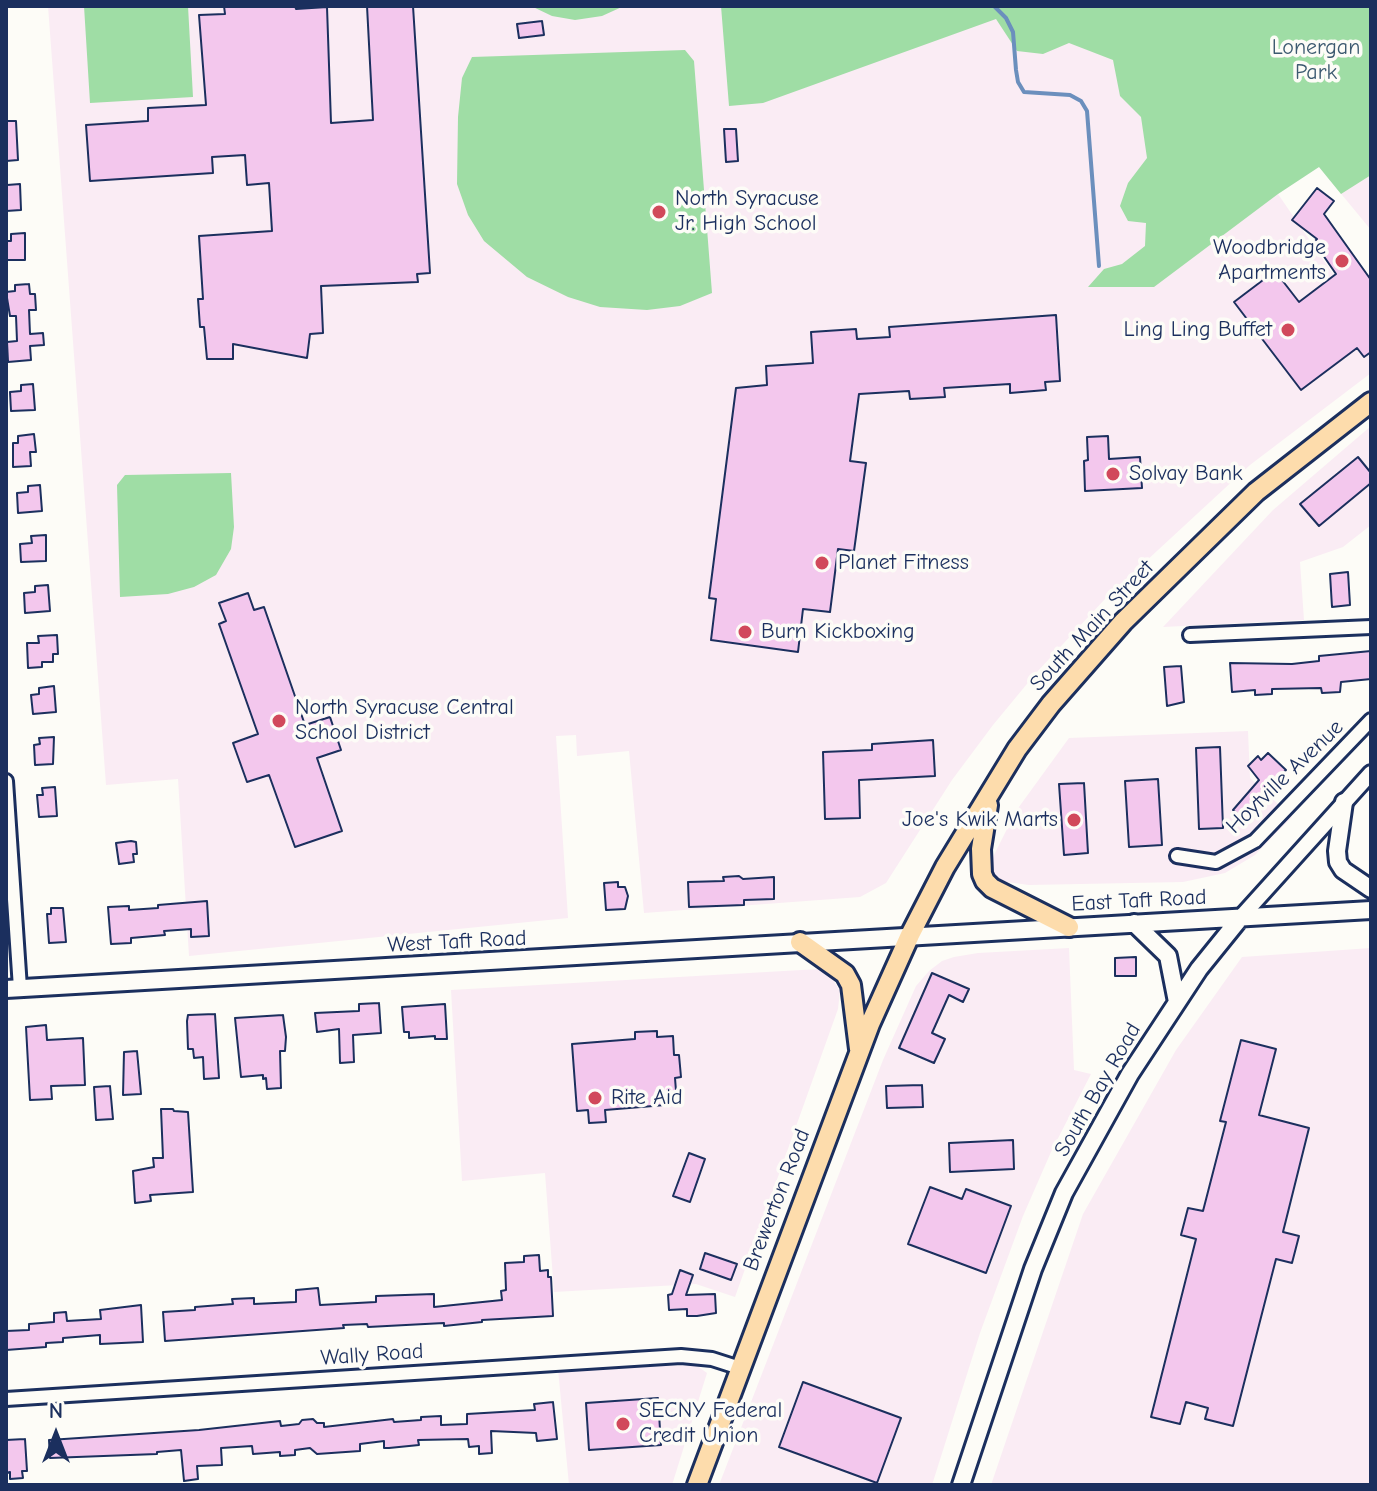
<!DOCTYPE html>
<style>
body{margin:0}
#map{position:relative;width:1377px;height:1491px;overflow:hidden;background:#fdfcf7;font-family:"Comic Neue",sans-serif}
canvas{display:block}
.frame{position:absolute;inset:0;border:8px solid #1b2f5e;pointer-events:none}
.north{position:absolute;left:16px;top:1395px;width:80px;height:80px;-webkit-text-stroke:6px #fdfcf7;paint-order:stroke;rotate:0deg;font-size:22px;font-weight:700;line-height:32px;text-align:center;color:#1b2f5e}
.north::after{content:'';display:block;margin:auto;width:28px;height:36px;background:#1b2f5e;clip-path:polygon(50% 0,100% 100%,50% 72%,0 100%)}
</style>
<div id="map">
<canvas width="1377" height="1491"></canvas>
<div class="frame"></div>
<div class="north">N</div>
</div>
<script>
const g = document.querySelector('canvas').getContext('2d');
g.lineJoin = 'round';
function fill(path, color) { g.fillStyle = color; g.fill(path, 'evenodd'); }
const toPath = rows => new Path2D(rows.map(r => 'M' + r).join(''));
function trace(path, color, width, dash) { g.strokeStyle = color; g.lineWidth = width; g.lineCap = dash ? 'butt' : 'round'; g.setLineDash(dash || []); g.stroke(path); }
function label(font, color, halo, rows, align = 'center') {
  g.font = font + ' "Comic Neue",sans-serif'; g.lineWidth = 7; g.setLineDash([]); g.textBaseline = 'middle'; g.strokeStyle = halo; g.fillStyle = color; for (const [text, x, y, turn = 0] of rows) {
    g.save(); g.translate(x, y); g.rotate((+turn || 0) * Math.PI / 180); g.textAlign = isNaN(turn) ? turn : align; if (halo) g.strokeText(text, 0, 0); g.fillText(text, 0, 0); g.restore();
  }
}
const built = toPath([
 [48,6,1084,6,1328,128,1371,163,1371,230,1319,167,1278,194,1335,277,1371,326,1371,373,1250,465,1105,599,1036,673,993,725,952,780,886,883,860,897,644,913,629,751,577,756,576,735,556,736,568,918,189,956,178,779,106,785],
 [1371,426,1371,525,1343,547,1300,562,1304,620,1163,627,1273,510],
 [1248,731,1250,778,1292,817,1255,855,1225,873,1183,882,1029,885,999,881,992,870,992,859,1016,811,1069,738],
 [1069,948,1074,1070,1091,1074,1051,1152,1023,1216,980,1333,932,1485,719,1485,883,1060,916,986,929,971,942,961,954,957,978,953],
 [1371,948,1371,1485,991,1485,1083,1214,1176,1050,1242,957],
 [819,969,831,977,840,991,838,1009,735,1297,696,1284,554,1292,545,1173,462,1181,451,990],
 [696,1365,707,1373,672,1485,569,1485,558,1369]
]);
const green = toPath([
 [84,6,188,6,193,97,90,103],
 [531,6,624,6,602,16,575,20,552,16],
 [721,6,1371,6,1371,175,1341,194,1319,167,1278,194,1154,287,1088,287,1104,269,1122,264,1145,246,1146,223,1128,221,1120,206,1128,183,1147,158,1141,117,1120,96,1113,60,1069,43,1043,54,1017,51,996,19,763,103,729,106],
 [685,50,694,61,712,293,680,306,647,310,600,307,568,297,527,277,484,241,468,215,457,184,458,117,462,78,472,57],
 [231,473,234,527,231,549,216,575,194,587,168,594,120,597,117,485,125,475]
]);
const stream = toPath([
 [994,6,1006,18,1013,32,1016,70,1018,82,1024,92,1070,95,1081,101,1087,111,1099,266]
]);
const building = toPath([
 [224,6,295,6,296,9,327,7,331,123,373,120,367,6,413,6,430,273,417,274,418,282,321,286,323,333,310,334,307,358,233,344,233,359,207,359,204,327,200,327,198,299,203,299,199,236,272,231,269,183,247,185,245,155,212,157,213,173,90,181,86,125,148,121,148,108,206,105,199,15,225,14,224,6],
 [542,21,544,35,519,38,517,24,542,21],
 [6,121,16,121,18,160,6,161,6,121],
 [724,129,736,129,738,161,726,162,724,129],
 [20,184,21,210,6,211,7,185,20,184],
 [1317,188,1334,201,1324,214,1371,280,1371,352,1364,357,1357,348,1301,390,1234,302,1275,271,1299,302,1336,274,1314,242,1317,239,1292,220,1317,188],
 [25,233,25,260,6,260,6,241,11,241,11,234,25,233],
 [29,284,30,294,35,294,36,310,29,310,30,334,43,333,44,345,30,346,31,360,8,362,7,342,17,341,16,316,10,316,6,292,15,291,15,285,29,284],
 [1056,315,1060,381,1045,382,1046,390,1010,393,1010,384,944,388,945,397,910,399,909,391,859,394,850,461,866,463,854,551,838,549,830,612,803,609,798,652,711,640,716,599,709,598,736,388,767,385,766,366,813,363,811,332,856,329,857,339,890,337,889,327,1056,315],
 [33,384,35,410,11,411,10,392,21,391,21,385,33,384],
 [34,434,36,452,30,452,31,466,13,467,13,443,18,443,18,436,34,434],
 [1108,436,1109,459,1140,457,1142,488,1085,491,1084,461,1088,460,1087,437,1108,436],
 [1358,457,1371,473,1371,483,1319,526,1300,504,1358,457],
 [40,485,42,511,18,513,17,493,28,492,28,486,40,485],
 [46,535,46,561,21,562,20,544,32,543,31,536,46,535],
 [1348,572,1350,605,1332,607,1330,574,1348,572],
 [48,585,50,611,25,613,24,593,35,592,35,586,48,585],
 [248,593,254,610,264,607,305,725,330,717,341,750,317,758,342,831,295,847,269,775,247,782,233,743,258,734,219,624,226,621,219,603,248,593],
 [57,635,58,654,53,654,53,662,42,662,42,667,28,668,27,643,39,643,38,636,57,635],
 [1371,651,1371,679,1341,682,1340,692,1322,693,1321,688,1272,689,1272,694,1255,695,1255,690,1232,692,1230,663,1292,664,1319,661,1319,656,1371,651],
 [1181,666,1184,702,1167,706,1164,667,1181,666],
 [54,686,56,712,33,714,31,695,39,694,39,688,54,686],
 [54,737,53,764,35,765,34,745,40,744,39,738,54,737],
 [933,740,935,776,859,780,860,818,825,819,823,752,872,750,872,744,933,740],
 [1220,747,1223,828,1199,829,1196,748,1220,747],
 [1268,753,1286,770,1281,775,1283,778,1245,821,1233,810,1259,780,1248,766,1258,756,1261,760,1268,753],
 [1158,779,1162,845,1129,847,1125,781,1158,779],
 [1084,783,1088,853,1064,855,1059,784,1084,783],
 [55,787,57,816,39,817,37,795,43,795,42,788,55,787],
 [131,841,136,842,137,854,133,854,134,862,119,864,116,843,131,841],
 [739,876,743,879,774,877,774,899,744,900,744,905,689,907,688,882,724,881,723,877,739,876],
 [618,882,618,887,625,887,628,896,625,909,606,910,604,883,618,882],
 [207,901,209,936,191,937,191,929,164,931,165,935,131,938,131,943,111,944,108,907,129,906,129,910,158,908,158,905,207,901],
 [51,908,63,908,66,942,49,943,47,914,51,914,51,908],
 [1136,957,1136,976,1115,976,1115,958,1136,957],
 [932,973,969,989,963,1002,949,995,932,1033,945,1039,934,1063,899,1048,932,973],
 [379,1003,381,1033,353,1035,354,1062,340,1063,339,1029,317,1032,315,1013,359,1011,359,1004,379,1003],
 [445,1004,447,1039,435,1039,435,1036,409,1038,409,1032,404,1032,402,1007,445,1004],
 [215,1014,219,1078,204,1079,203,1057,194,1058,193,1049,188,1049,187,1021,188,1015,215,1014],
 [283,1015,286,1037,285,1051,280,1051,281,1088,267,1089,266,1078,263,1079,263,1075,241,1077,235,1018,283,1015],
 [46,1025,47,1040,83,1038,85,1085,51,1086,52,1099,30,1100,26,1027,46,1025],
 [657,1031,657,1037,673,1036,674,1055,679,1055,681,1077,675,1078,677,1104,605,1110,606,1122,589,1123,588,1110,577,1111,572,1044,635,1039,635,1032,657,1031],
 [1241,1040,1276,1049,1259,1115,1309,1128,1283,1232,1299,1236,1292,1263,1276,1259,1233,1426,1205,1419,1208,1408,1186,1402,1180,1424,1151,1417,1196,1239,1181,1235,1188,1208,1203,1211,1226,1122,1220,1121,1241,1040],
 [137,1051,141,1094,123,1095,124,1052,137,1051],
 [922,1085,923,1107,887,1108,886,1086,922,1085],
 [110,1086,113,1119,96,1120,94,1087,110,1086],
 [161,1109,173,1109,174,1111,188,1112,193,1192,150,1195,151,1201,135,1203,133,1171,154,1167,153,1158,163,1158,161,1109],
 [1013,1140,1014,1169,950,1172,949,1143,1013,1140],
 [689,1153,705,1159,690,1202,673,1196,689,1153],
 [930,1187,962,1199,966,1189,1011,1206,986,1273,908,1244,930,1187],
 [705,1253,737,1264,731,1280,700,1269,705,1253],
 [539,1255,540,1271,548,1270,548,1277,551,1277,553,1316,482,1320,482,1322,444,1326,444,1323,368,1327,367,1324,343,1325,344,1328,165,1341,163,1312,195,1310,195,1307,233,1304,232,1299,254,1298,254,1304,296,1302,296,1290,318,1288,320,1305,376,1302,376,1296,434,1294,434,1307,502,1300,501,1291,506,1290,505,1263,524,1262,524,1256,539,1255],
 [680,1270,693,1275,686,1295,715,1294,716,1313,697,1316,687,1316,687,1309,669,1310,668,1295,672,1294,680,1270],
 [141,1305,143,1342,100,1344,100,1335,63,1338,63,1342,46,1343,46,1347,6,1350,6,1331,29,1330,29,1324,54,1322,54,1313,66,1312,67,1321,101,1319,100,1310,141,1305],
 [803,1382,901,1418,877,1483,779,1447,803,1382],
 [658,1398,661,1445,589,1450,586,1403,658,1398],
 [553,1402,557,1439,537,1441,536,1433,491,1431,492,1453,479,1454,479,1446,469,1447,468,1439,418,1440,419,1445,389,1448,384,1448,384,1441,360,1444,360,1451,317,1454,310,1448,295,1450,295,1455,280,1456,280,1452,253,1454,252,1446,221,1448,222,1465,197,1466,198,1479,184,1481,181,1450,157,1452,157,1454,50,1458,49,1440,199,1430,280,1421,281,1426,299,1424,302,1420,313,1419,317,1423,324,1423,324,1427,393,1419,394,1422,421,1420,421,1417,441,1416,441,1425,467,1424,467,1414,535,1410,534,1404,553,1402],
 [25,1439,27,1471,22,1471,23,1478,10,1479,10,1472,6,1473,6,1440,25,1439]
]);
const minor = toPath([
 [1190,635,1371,627],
 [6,781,20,988],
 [1177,856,1216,862,1255,841,1371,720],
 [6,1399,681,1356,712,1359,740,1368]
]);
const tertiary = toPath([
 [1241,917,1371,773]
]);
const secondary = toPath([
 [1344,802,1337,851,1338,862,1343,870,1371,889],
 [1134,923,1168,956,1177,1002],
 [6,989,1371,910],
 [961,1485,1033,1269,1064,1193,1130,1074,1199,969,1241,917]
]);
const primary = toPath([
 [988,805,981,849,982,874,985,881,992,888,1069,927],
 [800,942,845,974,851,985,859,1049],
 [697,1485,870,1024,910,935,945,867,1017,749,1051,704,1123,622,1256,492,1371,402]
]);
const markers = [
 [659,212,8,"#d1495b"],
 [1342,261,8,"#d1495b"],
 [1288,330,8,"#d1495b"],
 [1113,474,8,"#d1495b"],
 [822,563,8,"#d1495b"],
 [745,632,8,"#d1495b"],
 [279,721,8,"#d1495b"],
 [1074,820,8,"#d1495b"],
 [595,1098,8,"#d1495b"],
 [623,1424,8,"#d1495b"]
];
const parkNames = [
 ["Lonergan",1316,48],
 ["Park",1316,73]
];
const poiNames = [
 ["North Syracuse",675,199],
 ["Jr. High School",675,224],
 ["Woodbridge",1326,248,"right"],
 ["Apartments",1326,273,"right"],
 ["Ling Ling Buffet",1272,330,"right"],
 ["Solvay Bank",1129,474],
 ["Planet Fitness",838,563],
 ["Burn Kickboxing",761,632],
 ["North Syracuse Central",295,708],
 ["School District",295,733],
 ["Joe's Kwik Marts",1058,820,"right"],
 ["Rite Aid",611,1098],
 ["SECNY Federal",639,1411],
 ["Credit Union",639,1436]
];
const streetNames = [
 ["South Main Street",1092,626,-47],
 ["Hoytville Avenue",1285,777,-44],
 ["East Taft Road",1139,901,-3],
 ["West Taft Road",457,942,-3],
 ["South Bay Road",1098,1090,-60],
 ["Brewerton Road",777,1200,-69],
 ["Wally Road",372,1355,-4]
];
fill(built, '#faecf4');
fill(green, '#9fdda5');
trace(stream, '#6b8fbd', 4);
fill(building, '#f3c7ed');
trace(building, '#1b2f5e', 2);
trace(minor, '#1b2f5e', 18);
trace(tertiary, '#1b2f5e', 20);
trace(secondary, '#1b2f5e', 22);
trace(primary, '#1b2f5e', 24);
trace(minor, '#fdfcf7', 12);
trace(tertiary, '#fdfcf7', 14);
trace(secondary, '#fdfcf7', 16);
trace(primary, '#fddcac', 18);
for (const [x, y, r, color] of markers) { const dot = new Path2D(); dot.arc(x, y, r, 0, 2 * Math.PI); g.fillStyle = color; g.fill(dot); trace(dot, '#fdfcf7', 3); }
label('22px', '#3c5a70', '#fdfcf7', parkNames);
label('22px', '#1b2f5e', '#fdfcf7', poiNames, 'left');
label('22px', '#1b2f5e', '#fdfcf7', streetNames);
</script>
